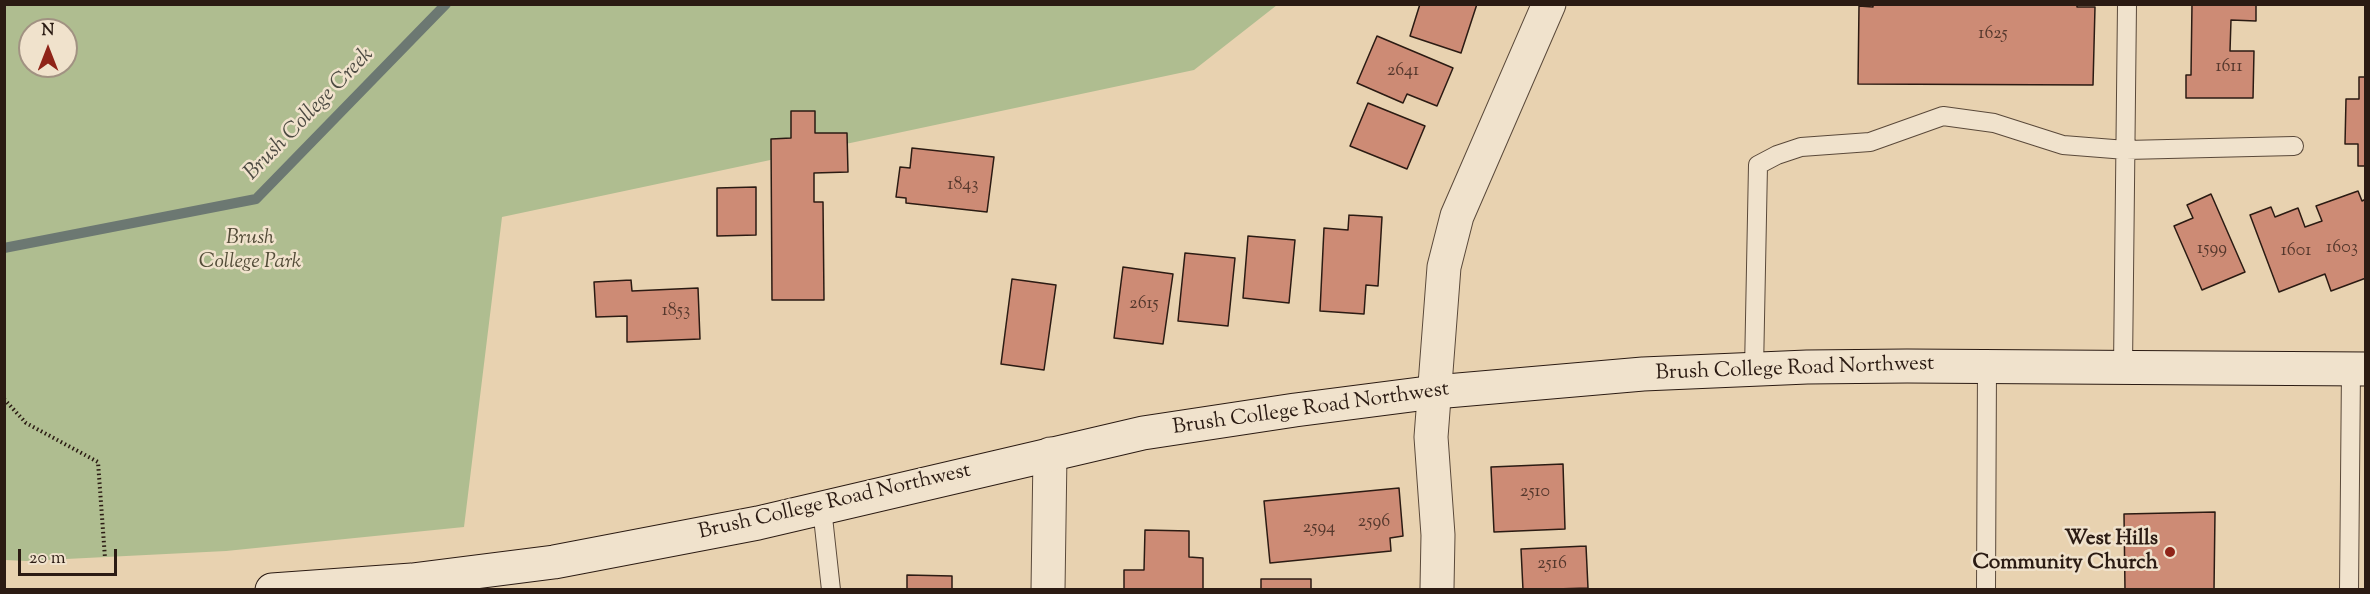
<!DOCTYPE html>
<style>
body{margin:0}
#map{position:relative;width:2370px;height:594px;overflow:hidden;background:#e8d2b0;font-family:"Sorts Mill Goudy",serif}
canvas{display:block}
.frame{position:absolute;inset:0;border:6px solid #2b1b13;pointer-events:none}
.north{position:absolute;left:18px;top:18px;width:60px;height:60px;box-sizing:border-box;background:#f0e2cc;border:2px solid #a19282;border-radius:50%;rotate:0deg;font-size:16px;font-weight:700;line-height:24px;text-align:center;color:#2b1b13}
.north::after{content:'';display:block;margin:auto;width:21px;height:27px;background:#8f2418;clip-path:polygon(50% 0,100% 100%,50% 72%,0 100%)}
.scale{position:absolute;left:18px;top:549px;width:99px;height:27px;box-sizing:border-box;border:3px solid #2b1b13;border-top:0;padding-left:8px;font-size:18px;line-height:21px;white-space:nowrap;color:#2b1b13;-webkit-text-stroke:4px #f0e2cc;paint-order:stroke}
</style>
<div id="map">
<canvas width="2370" height="594"></canvas>
<div class="frame"></div>
<div class="north">N</div>
<div class="scale">20 m</div>
</div>
<script>
const g = document.querySelector('canvas').getContext('2d');
g.lineJoin = 'round';
function fill(path, color) { g.fillStyle = color; g.fill(path, 'evenodd'); }
const toPath = rows => new Path2D(rows.map(r => 'M' + r).join(''));
function trace(path, color, width, dash) { g.strokeStyle = color; g.lineWidth = width; g.lineCap = dash ? 'butt' : 'round'; g.setLineDash(dash || []); g.stroke(path); }
function label(font, color, halo, rows, align = 'center') {
  g.font = font + ' "Sorts Mill Goudy",serif'; g.lineWidth = 5; g.setLineDash([]); g.textBaseline = 'middle'; g.strokeStyle = halo; g.fillStyle = color; for (const [text, x, y, turn = 0] of rows) {
    g.save(); g.translate(x, y); g.rotate((+turn || 0) * Math.PI / 180); g.textAlign = isNaN(turn) ? turn : align; if (halo) g.strokeText(text, 0, 0); g.fillText(text, 0, 0); g.restore();
  }
}
const green = toPath([
 [5,5,1277,5,1194,70,502,217,464,527,226,551,26,561,5,560],
 [30,30,66,30,66,66,30,66]
]);
const stream = toPath([
 [4,248,256,199,446,4]
]);
const building = toPath([
 [1420,4,1477,4,1461,53,1410,36,1420,4],
 [1873,4,2077,4,2077,7,2095,7,2093,85,1858,84,1859,6,1873,7,1873,4],
 [2192,4,2256,4,2256,21,2231,20,2230,51,2254,51,2253,98,2186,98,2186,75,2191,75,2192,4],
 [1377,36,1453,68,1437,106,1407,94,1403,103,1357,83,1377,36],
 [2359,77,2366,77,2366,166,2358,166,2358,144,2345,144,2346,99,2359,99,2359,77],
 [1368,103,1425,126,1407,169,1350,146,1368,103],
 [791,111,815,111,815,133,847,133,848,172,814,173,814,202,823,202,824,300,772,300,771,139,791,138,791,111],
 [912,148,994,157,987,212,906,203,906,198,896,197,900,167,910,168,912,148],
 [756,187,756,235,717,236,717,188,756,187],
 [2358,191,2362,201,2366,199,2366,278,2331,291,2325,274,2279,292,2250,215,2271,207,2275,217,2298,208,2305,227,2322,221,2316,206,2358,191],
 [2211,194,2245,272,2202,290,2174,226,2193,218,2187,205,2211,194],
 [1349,215,1382,217,1378,286,1366,285,1364,314,1320,311,1324,228,1348,230,1349,215],
 [1248,236,1295,240,1289,303,1243,298,1248,236],
 [1185,253,1235,258,1228,326,1178,321,1185,253],
 [1123,267,1173,274,1163,344,1114,338,1123,267],
 [1012,279,1056,285,1044,370,1001,364,1012,279],
 [631,280,632,291,698,288,700,339,627,342,627,316,596,317,594,282,631,280],
 [1563,464,1565,529,1494,532,1491,467,1563,464],
 [1399,488,1403,536,1390,538,1391,551,1270,563,1264,501,1399,488],
 [2215,512,2214,590,2125,590,2124,514,2215,512],
 [1145,530,1189,531,1189,557,1203,558,1203,590,1124,590,1124,570,1144,570,1145,530],
 [1586,546,1588,588,1523,590,1521,549,1586,546],
 [907,575,952,576,952,590,907,590,907,575],
 [1261,579,1311,579,1311,590,1261,590,1261,579]
]);
const path = toPath([
 [4,399,26,423,98,462,105,558]
]);
const lane = toPath([
 [2123,367,2127,4],
 [1754,370,1758,165,1777,155,1801,147,1870,142,1943,116,1994,123,2063,145,2126,150,2294,146],
 [822,508,831,590],
 [1986,590,1987,366],
 [2349,590,2351,369]
]);
const street = toPath([
 [1437,588,1438,535,1431,437,1444,267,1457,216,1549,4],
 [1048,590,1050,454]
]);
const secondary = toPath([
 [272,590,412,580,554,562,758,523,1143,433,1295,410,1435,392,1643,374,1807,367,1907,366,2366,369]
]);
const markers = [
 [2170,552,6,"#8f2418"]
];
const numberNames = [
 ["1625",1993,35],
 ["1611",2229,68],
 ["2641",1403,72],
 ["1843",963,186],
 ["1603",2342,249],
 ["1599",2212,250],
 ["1601",2296,252],
 ["2615",1144,305],
 ["1853",676,312],
 ["2510",1535,493],
 ["2596",1374,523],
 ["2594",1319,529],
 ["2516",1552,565]
];
const parkNames = [
 ["Brush",250,239],
 ["College Park",250,263]
];
const streetNames = [
 ["Brush College Road Northwest",1795,370,-2],
 ["Brush College Road Northwest",1311,410,-8],
 ["Brush College Road Northwest",835,503,-13]
];
const poiNames = [
 ["West Hills",2158,540],
 ["Community Church",2158,564]
];
const waterNames = [
 ["Brush College Creek",310,115,-46]
];
fill(green, '#afbd90');
trace(stream, '#6c7872', 10);
fill(building, '#cd8b75');
trace(building, '#2b1b13', 1.5);
trace(lane, '#5a493a', 20);
trace(street, '#5a493a', 35);
trace(secondary, '#2b1b13', 35);
trace(path, '#2b1b13', 4, [1.5, 3]);
trace(lane, '#f0e2cc', 18);
trace(street, '#f0e2cc', 33);
trace(secondary, '#f0e2cc', 33);
for (const [x, y, r, color] of markers) { const dot = new Path2D(); dot.arc(x, y, r, 0, 2 * Math.PI); g.fillStyle = color; g.fill(dot); trace(dot, '#f0e2cc', 2); }
label('18px', '#54372c', null, numberNames);
label('italic 21px', '#534c38', '#f0e2cc', parkNames);
label('21px', '#2b1b13', '#f0e2cc', streetNames);
label('bold 21px', '#2b1b13', '#f0e2cc', poiNames, 'right');
label('italic 22px', '#4c4a42', '#f0e2cc', waterNames);
</script>
